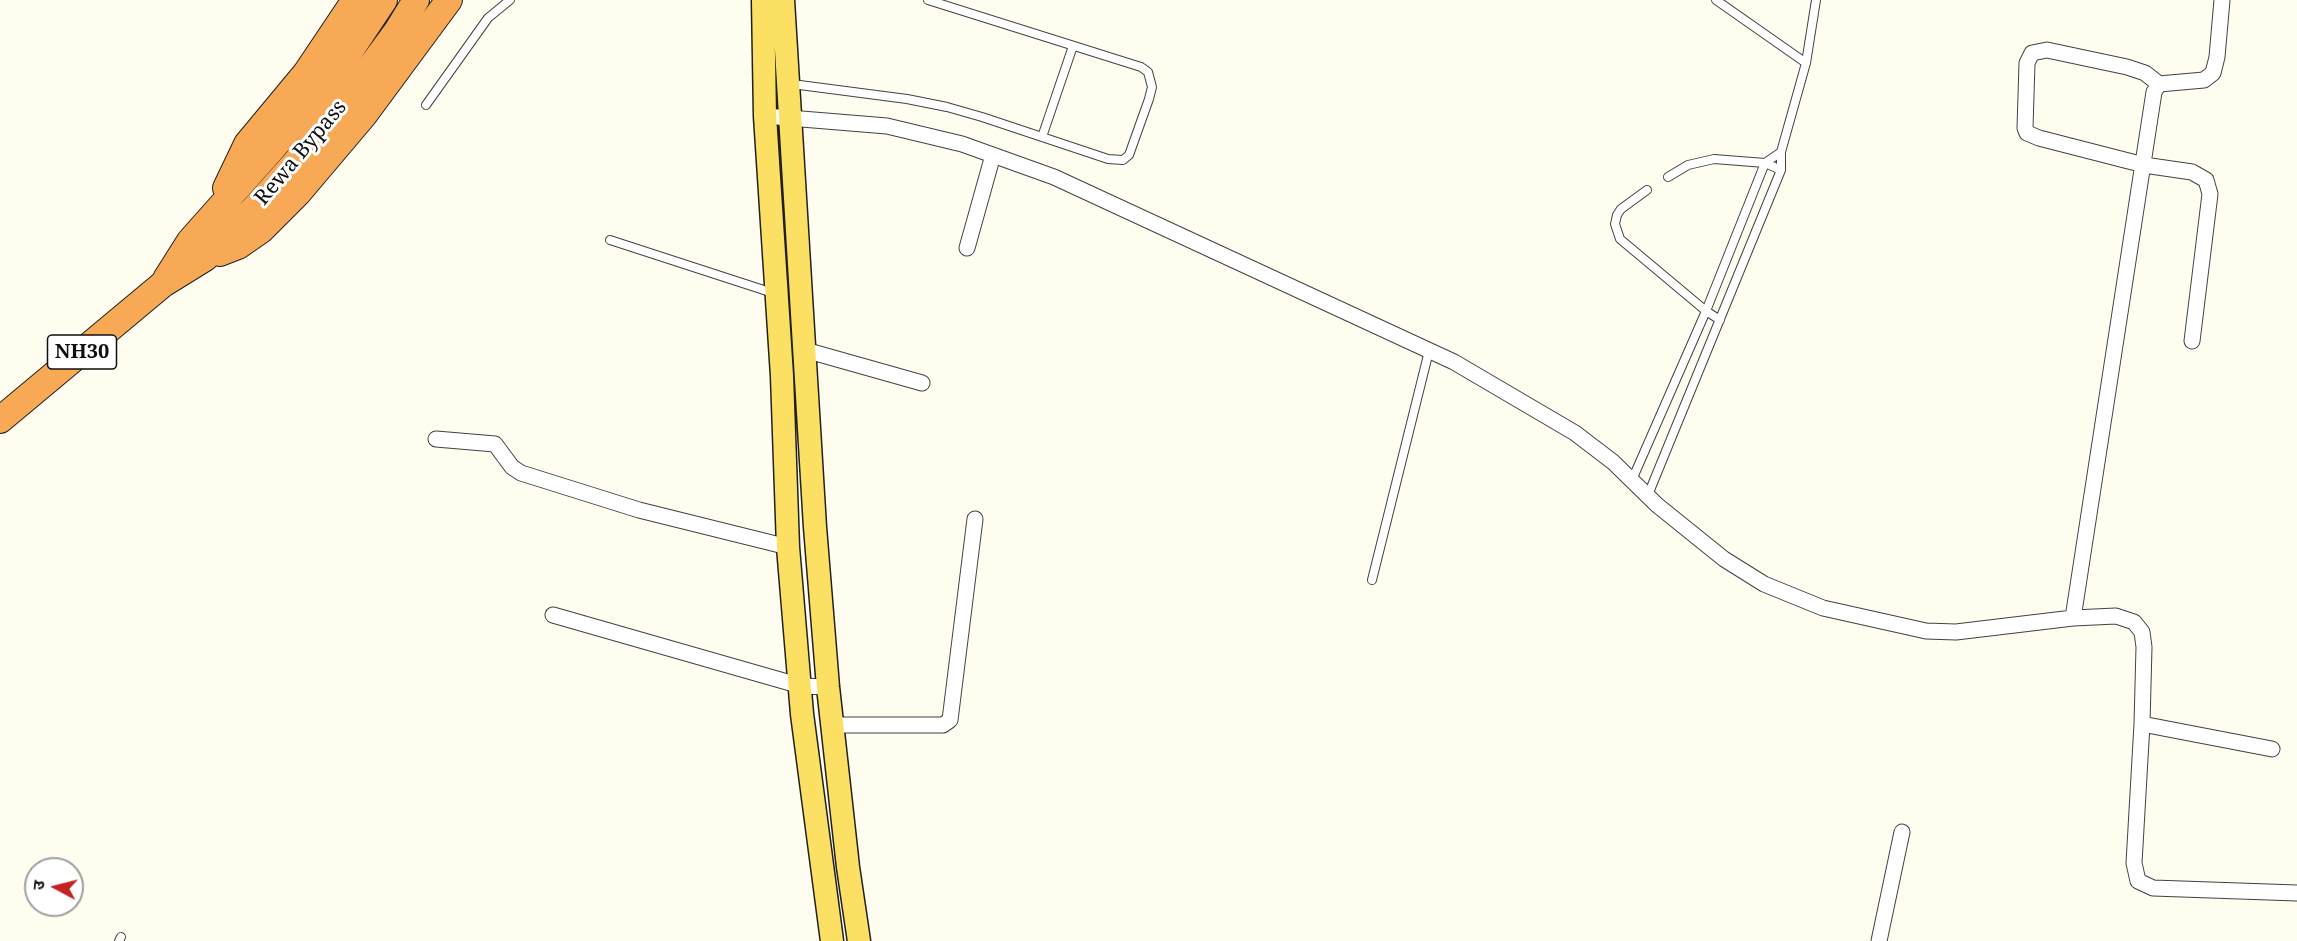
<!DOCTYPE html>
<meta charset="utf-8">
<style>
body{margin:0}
#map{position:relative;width:2297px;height:941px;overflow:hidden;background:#fffdf0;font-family:"Noto Serif","Noto Sans Devanagari",serif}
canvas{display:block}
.north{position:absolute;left:24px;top:857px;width:60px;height:60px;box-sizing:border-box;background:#fff;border:2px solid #9f9f9f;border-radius:50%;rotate:277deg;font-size:16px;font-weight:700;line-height:24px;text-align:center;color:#0f0f0f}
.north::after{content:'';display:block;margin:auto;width:21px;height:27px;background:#c32422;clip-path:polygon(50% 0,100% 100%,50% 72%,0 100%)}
</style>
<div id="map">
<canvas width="2297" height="941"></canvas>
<div class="north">उ</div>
</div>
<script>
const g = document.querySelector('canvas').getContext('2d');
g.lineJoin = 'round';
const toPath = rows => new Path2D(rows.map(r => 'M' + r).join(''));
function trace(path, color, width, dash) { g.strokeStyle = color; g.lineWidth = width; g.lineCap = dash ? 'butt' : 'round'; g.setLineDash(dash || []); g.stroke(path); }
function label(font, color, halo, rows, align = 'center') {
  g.font = font + ' "Noto Serif",serif'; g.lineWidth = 6; g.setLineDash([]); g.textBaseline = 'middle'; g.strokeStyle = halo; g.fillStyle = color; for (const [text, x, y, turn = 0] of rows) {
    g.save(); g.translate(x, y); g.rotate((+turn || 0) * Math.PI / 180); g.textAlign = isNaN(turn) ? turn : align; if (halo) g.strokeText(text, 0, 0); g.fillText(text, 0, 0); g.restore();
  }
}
const lane = toPath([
 [1716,0,1806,63],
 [792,84,907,99,947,107,982,117,1108,159,1123,160,1129,155,1149,99,1152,87,1148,72,1141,67,928,0],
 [426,105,488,18,510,0],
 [1042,137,1073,46],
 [1668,177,1688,165,1714,159,1765,163,1781,170],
 [1647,190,1621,209,1617,215,1615,224,1620,239,1706,311,1720,320],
 [610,240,773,293],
 [1632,480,1706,311,1765,163,1781,152],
 [1648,495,1781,170,1781,152,1806,63,1816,0],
 [1372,580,1429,351],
 [119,941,121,937]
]);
const street = toPath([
 [2159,84,2145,73,2127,67,2047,50,2032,53,2027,63,2025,128,2027,133,2039,138,2144,165,2192,172,2206,180,2210,194,2192,341],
 [765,116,887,126,962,144,1001,158,1054,177,1454,362,1575,433,1613,462,1657,505,1724,559,1764,584,1823,608,1926,631,1956,632,2073,618,2116,616,2134,622,2142,632,2144,647,2142,724,2134,863,2138,881,2153,888,2297,893],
 [967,248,993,155],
 [805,350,922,383],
 [436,439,495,444,512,467,521,473,639,510,788,547],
 [553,615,801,686,828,687],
 [2073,618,2154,92,2159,84,2204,80,2213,73,2217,57,2222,0],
 [2142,724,2272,749],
 [832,725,943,725,950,720,975,519],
 [1879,941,1902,832]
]);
const primary = toPath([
 [763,0,765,116,782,376,788,547,802,714,832,941],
 [783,0,815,527,828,687,848,867,859,941]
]);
const highway = toPath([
 [226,188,247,144,306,73,355,0],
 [220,253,238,246,261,230,298,193,364,115,449,0],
 [166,279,190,241,271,150,332,78,384,0],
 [0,420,163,284,205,258,253,210,295,163,350,95,397,31,416,0]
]);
const shields = [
 [82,352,69]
];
const shieldNames = [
 ["NH30",82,352]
];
const streetNames = [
 ["Rewa Bypass",301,153,-50]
];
trace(lane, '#424242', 10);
trace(street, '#424242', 17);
trace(primary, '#202020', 25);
trace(highway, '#202020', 28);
trace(lane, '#fff', 8);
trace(street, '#fff', 15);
trace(primary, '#fce064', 22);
trace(highway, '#f8a955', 26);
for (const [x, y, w] of shields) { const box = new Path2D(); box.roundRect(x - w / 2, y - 17, w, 34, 4.5); g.fillStyle = '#fff'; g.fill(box); trace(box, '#0f0f0f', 1.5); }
label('bold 20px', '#0f0f0f', null, shieldNames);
label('21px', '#0f0f0f', '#fff', streetNames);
</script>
